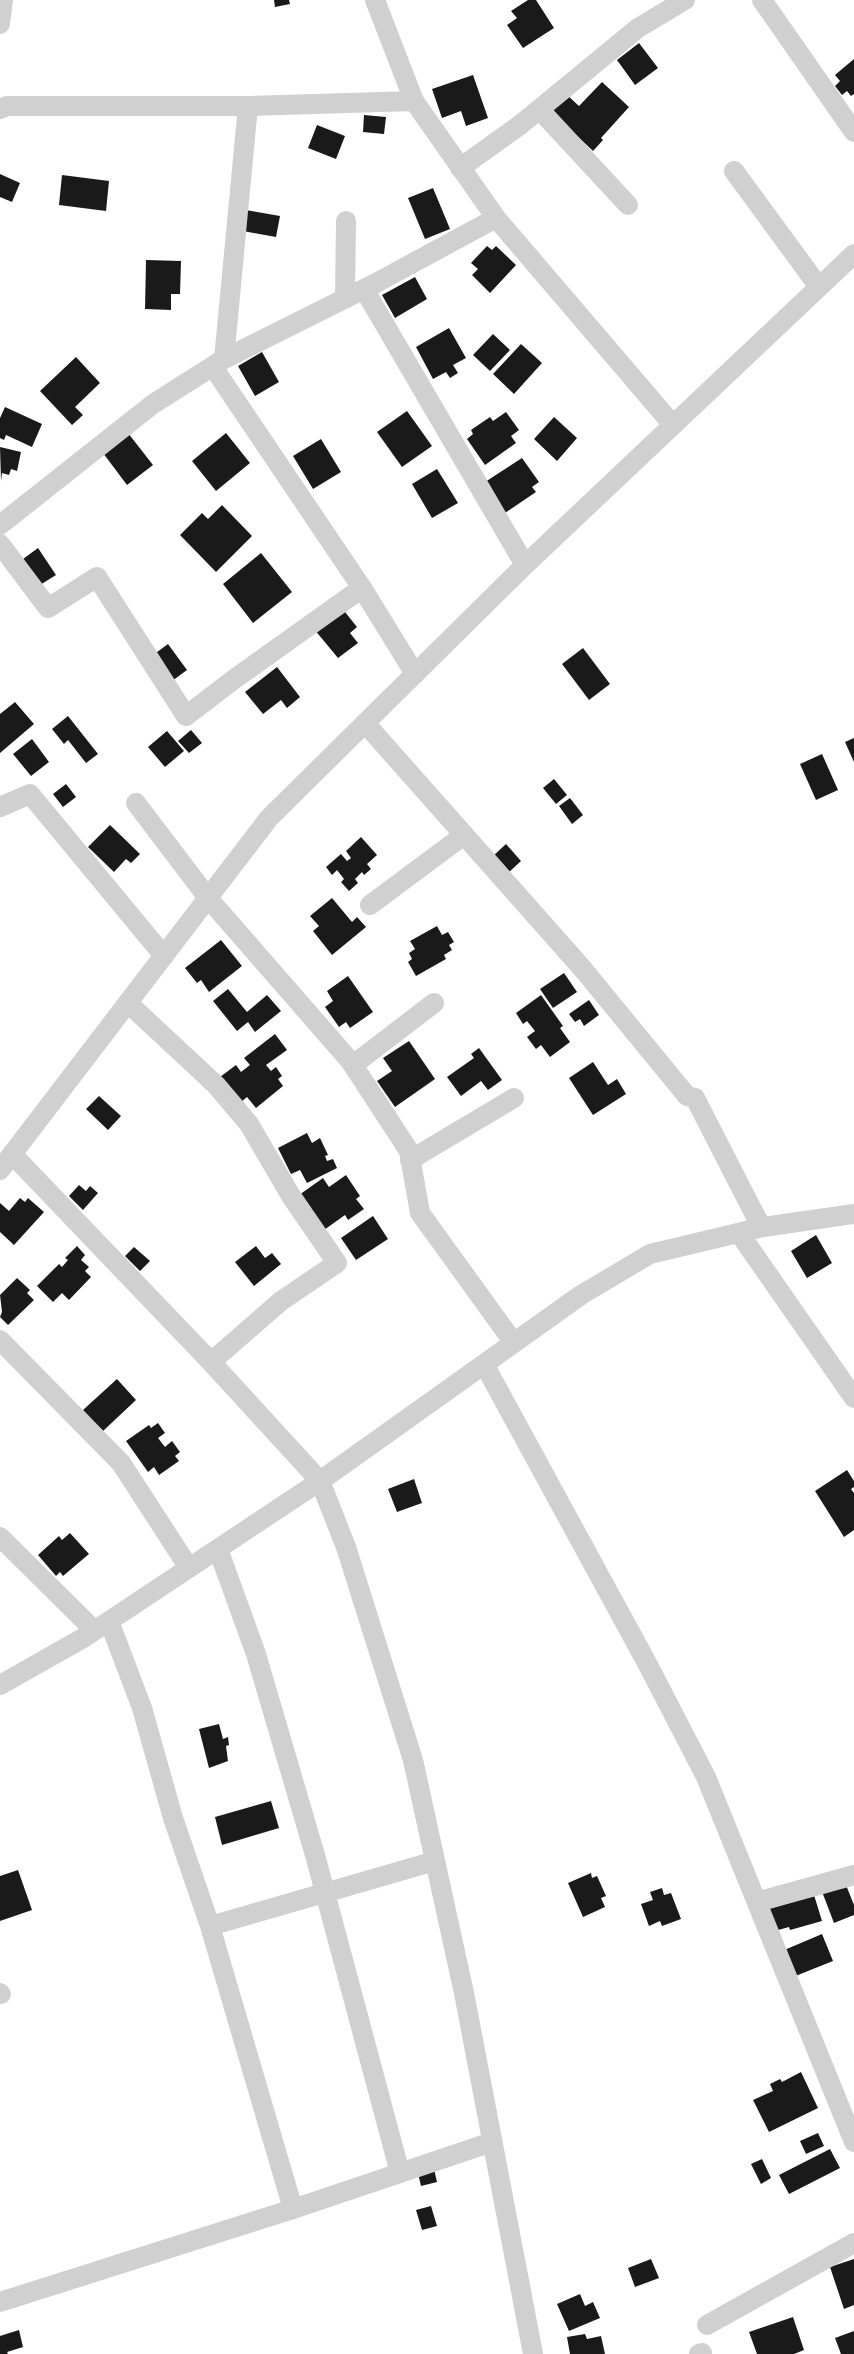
<!DOCTYPE html>
<style>
body{margin:0}
canvas{display:block;background:#fff}
</style>
<canvas width="854" height="2354"></canvas>
<script>
const g = document.querySelector('canvas').getContext('2d');
g.lineJoin = 'round';
function fill(path, color) { g.fillStyle = color; g.fill(path, 'evenodd'); }
const toPath = rows => new Path2D(rows.map(r => 'M' + r).join(''));
function trace(path, color, width, dash) { g.strokeStyle = color; g.lineWidth = width; g.lineCap = dash ? 'butt' : 'round'; g.setLineDash(dash || []); g.stroke(path); }
const building = toPath([
 [274,0,289,0,290,4,275,7],
 [528,0,536,0,554,28,523,48,507,25,517,18,511,11],
 [639,43,658,68,635,85,617,60],
 [854,59,854,94,851,96,847,91,842,95,835,86,840,81,835,75],
 [473,75,488,118,466,126,461,111,442,118,432,89],
 [602,82,629,107,601,138,603,140,593,151,550,110,565,93,579,106],
 [364,115,386,117,384,134,363,132],
 [317,125,345,136,336,159,308,148],
 [0,174,20,183,12,202,0,197],
 [62,175,109,181,106,211,59,205],
 [433,188,450,229,425,239,408,198],
 [240,209,280,216,276,237,237,230],
 [487,246,492,250,496,246,516,265,490,293,472,275,478,269,471,263],
 [146,260,181,261,180,294,171,294,171,310,145,309],
 [415,277,427,299,395,318,382,295],
 [449,328,466,358,453,365,458,373,450,378,446,372,433,379,416,347],
 [493,334,510,350,490,371,473,355],
 [521,344,542,363,514,394,493,374],
 [262,352,279,382,255,396,238,366],
 [76,357,100,383,75,407,83,415,72,425,40,391],
 [5,407,42,424,32,447,6,435,4,440,0,438,0,418],
 [407,411,432,446,402,467,377,432],
 [506,412,519,430,511,436,516,443,485,465,467,439,473,434,471,430,490,417,493,421],
 [554,417,577,438,557,461,534,439],
 [128,433,153,465,127,485,103,453],
 [226,433,250,463,216,491,192,461],
 [321,439,341,472,313,489,293,456],
 [0,447,21,452,17,471,11,469,9,475,2,473,1,481],
 [522,458,539,482,532,487,536,492,505,513,485,482],
 [437,469,458,503,432,518,412,484],
 [222,505,252,536,216,572,180,535,202,513,208,519],
 [38,548,56,575,40,585,23,559],
 [261,553,292,592,253,623,223,584],
 [341,607,357,627,350,633,358,643,338,658,314,629],
 [168,644,187,670,172,681,153,655],
 [583,648,610,684,589,700,562,664],
 [277,667,300,697,287,708,281,700,263,714,245,692],
 [15,702,34,724,0,753,0,714],
 [68,716,98,754,86,763,68,740,64,744,52,729],
 [191,730,202,743,189,753,178,741],
 [167,731,184,751,165,767,148,747],
 [854,738,854,762,845,742],
 [32,739,49,762,31,776,13,754],
 [822,754,838,790,816,800,800,764],
 [554,779,567,795,556,804,543,788],
 [66,784,76,797,63,807,53,794],
 [570,798,583,815,572,824,559,806],
 [110,825,140,854,131,863,126,859,114,872,88,847],
 [361,837,377,855,367,864,371,869,364,875,362,872,355,879,358,883,349,891,341,882,344,879,337,870,332,875,326,867,341,854,347,861,351,858,346,851],
 [506,844,521,861,507,874,492,857],
 [332,898,352,922,357,917,366,927,332,955,313,931,319,926,310,916],
 [437,926,442,935,448,932,454,942,449,945,452,950,444,955,446,959,416,976,408,962,412,959,409,953,415,949,410,941],
 [221,940,242,966,209,992,201,980,197,983,185,968],
 [564,973,577,992,553,1008,540,989],
 [348,976,373,1012,350,1028,346,1022,339,1027,325,1007,333,1001,327,991],
 [228,989,247,1012,267,995,281,1011,255,1032,248,1022,237,1031,213,1001],
 [541,995,563,1026,560,1028,570,1042,550,1057,541,1045,536,1049,527,1037,535,1031,527,1021,523,1024,516,1013],
 [589,1000,599,1015,584,1026,580,1019,575,1022,569,1014],
 [275,1034,287,1050,266,1065,271,1071,276,1067,282,1076,278,1079,283,1086,256,1108,247,1097,240,1103,220,1077,236,1065,241,1072,250,1065,244,1058],
 [409,1041,435,1079,395,1107,377,1081,392,1071,383,1058],
 [479,1048,502,1080,488,1090,481,1081,461,1096,447,1077,474,1058,471,1054],
 [593,1062,608,1085,617,1079,626,1094,593,1115,569,1078],
 [99,1096,121,1116,108,1130,86,1109],
 [307,1133,312,1143,320,1138,328,1155,325,1156,327,1161,333,1159,337,1168,307,1183,300,1170,291,1174,278,1148],
 [346,1175,360,1196,356,1199,364,1209,348,1220,345,1215,324,1230,299,1195,323,1178,329,1187],
 [79,1185,86,1191,90,1186,98,1193,83,1210,69,1196],
 [20,1198,25,1202,28,1198,44,1212,14,1245,0,1232,0,1203,9,1211],
 [373,1216,388,1239,356,1260,341,1238],
 [816,1235,832,1263,807,1278,791,1251],
 [77,1246,85,1255,81,1260,89,1267,85,1271,91,1277,69,1300,62,1293,53,1302,37,1286,59,1264,62,1267,68,1260,65,1258],
 [256,1246,265,1258,272,1253,281,1264,254,1286,235,1262],
 [134,1247,150,1261,140,1271,125,1256],
 [17,1278,30,1290,27,1293,34,1300,8,1325,0,1317,2,1312,0,1295],
 [117,1379,136,1400,103,1431,83,1410],
 [158,1423,165,1433,158,1438,165,1447,172,1441,180,1452,175,1456,179,1461,159,1475,154,1467,148,1472,126,1441,149,1425,151,1428],
 [847,1470,854,1481,854,1487,851,1489,854,1493,854,1530,844,1537,815,1491],
 [414,1479,422,1503,397,1512,388,1489],
 [70,1533,89,1554,63,1576,60,1572,56,1576,38,1555,59,1536,62,1540],
 [219,1724,223,1739,228,1737,229,1745,226,1746,228,1761,209,1768,199,1729],
 [271,1801,279,1828,222,1845,215,1817],
 [18,1870,32,1910,0,1921,0,1876],
 [591,1873,592,1878,597,1876,606,1896,601,1898,605,1907,583,1917,568,1883],
 [844,1880,854,1905,854,1915,834,1923,821,1889],
 [662,1888,664,1895,671,1893,681,1919,662,1926,660,1921,649,1926,641,1904,653,1900,650,1892],
 [814,1895,822,1921,790,1930,789,1927,771,1932,764,1907],
 [822,1934,833,1961,793,1977,782,1951],
 [801,2072,818,2108,769,2132,753,2100,773,2091,770,2084,780,2079,782,2082],
 [818,2133,824,2146,806,2154,800,2141],
 [830,2149,840,2168,789,2194,779,2175],
 [762,2159,771,2178,761,2184,751,2164],
 [434,2169,437,2182,421,2186,418,2173],
 [431,2206,437,2226,422,2230,416,2210],
 [651,2259,659,2278,635,2287,628,2268],
 [854,2259,854,2305,844,2309,830,2267],
 [580,2294,585,2306,593,2302,600,2318,569,2331,557,2304],
 [793,2317,804,2350,794,2354,757,2354,749,2332],
 [19,2330,23,2347,7,2352,8,2354,0,2354,0,2336],
 [854,2331,854,2354,841,2354,835,2338],
 [585,2334,587,2339,601,2336,605,2354,570,2354,567,2337]
]);
const street = toPath([
 [375,0,414,101],
 [762,0,854,132],
 [0,24,3,0],
 [248,106,414,101,496,218,673,425],
 [0,109,7,106,248,106,224,359],
 [539,109,628,205],
 [460,168,520,125,638,28,685,0],
 [734,171,819,287],
 [364,289,525,565],
 [345,299,346,221],
 [213,367,362,588,415,674],
 [0,525,153,404,224,359,376,283,496,218],
 [0,544,48,608,97,577,186,716,233,680,362,588],
 [365,723,582,968,687,1096,695,1098,757,1219,763,1227],
 [136,803,208,898,351,1062,409,1151,420,1213,514,1343],
 [0,807,30,794,164,956],
 [370,905,464,835],
 [128,1003,216,1085,249,1124,291,1196,337,1263,281,1301,211,1362],
 [353,1065,434,1003],
 [12,1154,211,1362,320,1481,346,1547,413,1760,464,1993,533,2354],
 [410,1160,514,1098],
 [0,1170,269,818,525,565,854,254],
 [739,1233,854,1398],
 [0,1340,121,1463,189,1568],
 [484,1364,647,1663,706,1777,854,2142],
 [0,1537,94,1630],
 [218,1549,256,1654,315,1855,400,2173],
 [109,1621,142,1708,173,1818,210,1926,293,2209],
 [0,1685,85,1637,320,1481,581,1295,650,1254,763,1227,854,1214],
 [757,1902,854,1875],
 [210,1926,435,1861],
 [0,1993,1,1994],
 [0,2302,293,2209,492,2142],
 [707,2325,854,2243],
 [699,2354,702,2353]
]);
fill(building, '#1a1a1a');
trace(street, '#d0d0d0', 20);
</script>
